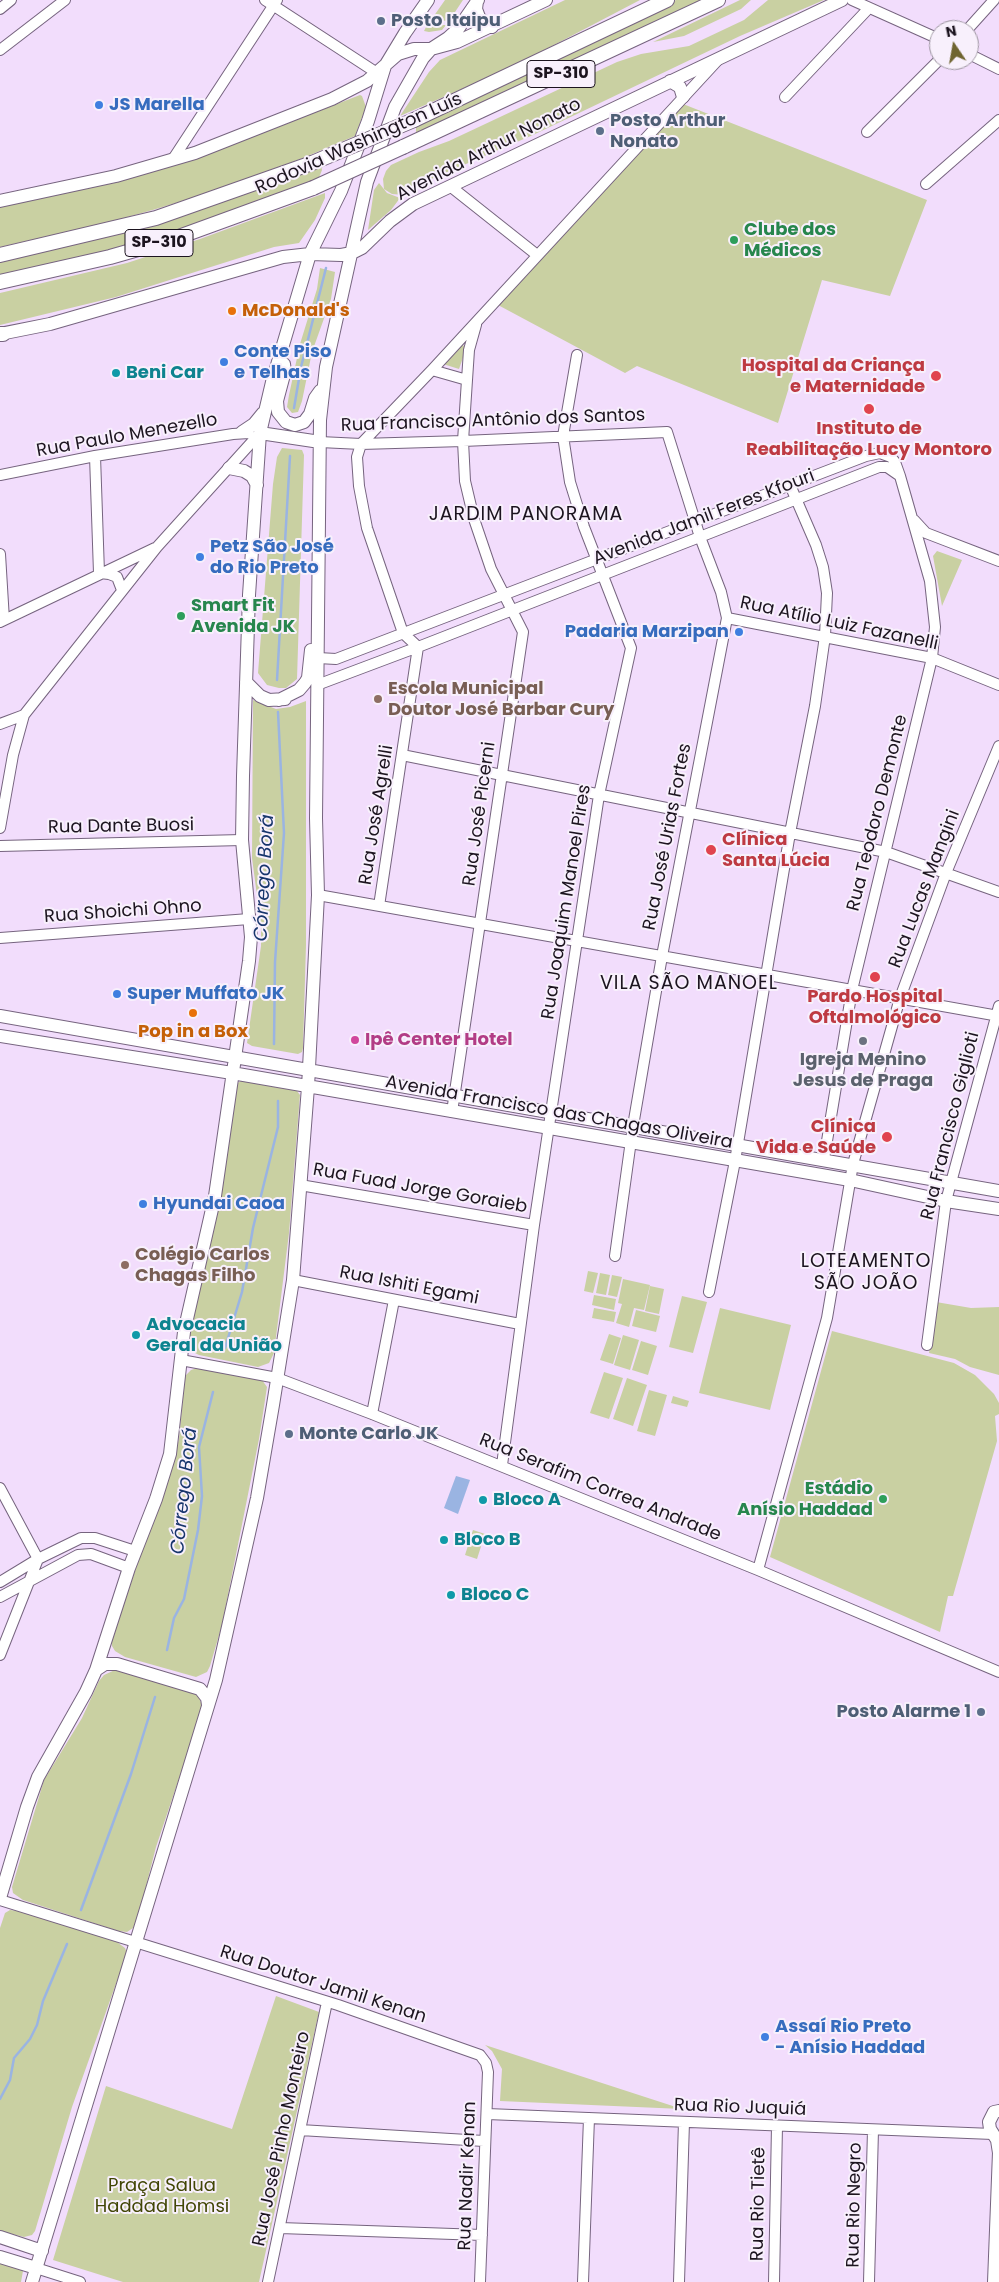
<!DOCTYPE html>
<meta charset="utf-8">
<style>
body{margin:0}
#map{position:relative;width:999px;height:2282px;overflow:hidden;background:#f2ddfc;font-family:Poppins,sans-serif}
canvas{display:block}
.north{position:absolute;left:929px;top:20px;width:50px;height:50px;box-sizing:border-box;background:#f8f0fc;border:1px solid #a098a4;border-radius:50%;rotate:348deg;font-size:14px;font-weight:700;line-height:20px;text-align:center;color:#1c141f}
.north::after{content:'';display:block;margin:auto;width:18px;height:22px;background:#6f6430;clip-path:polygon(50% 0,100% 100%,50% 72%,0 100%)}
</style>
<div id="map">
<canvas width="999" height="2282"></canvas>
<div class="north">N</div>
</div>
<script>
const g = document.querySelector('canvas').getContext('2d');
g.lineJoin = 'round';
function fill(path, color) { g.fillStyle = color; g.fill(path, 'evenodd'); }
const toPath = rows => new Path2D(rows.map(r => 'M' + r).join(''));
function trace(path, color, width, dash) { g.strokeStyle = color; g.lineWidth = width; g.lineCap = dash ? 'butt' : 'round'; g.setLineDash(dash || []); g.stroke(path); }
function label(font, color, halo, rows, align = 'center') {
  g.font = font + ' Poppins,sans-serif'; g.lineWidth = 4; g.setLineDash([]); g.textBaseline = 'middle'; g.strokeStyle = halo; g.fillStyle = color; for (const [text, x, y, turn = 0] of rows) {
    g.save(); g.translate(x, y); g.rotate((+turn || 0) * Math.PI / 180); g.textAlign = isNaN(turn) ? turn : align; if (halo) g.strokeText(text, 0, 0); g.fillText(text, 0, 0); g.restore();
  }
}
const green = toPath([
 [445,0,463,0,449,21,431,20],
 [565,0,640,0,512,67,400,116,429,72,440,60],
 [676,0,703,0,416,136,416,125],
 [740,0,751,0,741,9,684,36,653,42],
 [768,0,824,0,740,36,533,135,429,180,415,186,404,195,392,194,384,189,383,179,386,171,391,165,419,152,449,141,617,62,641,54,689,46,744,20],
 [427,25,446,25,442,30,429,32,424,31],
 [360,95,362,96,366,107,355,136,303,158,205,194,156,209,110,222,0,247,0,207,106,184,200,157],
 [683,104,927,200,890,296,822,280,778,423,637,366,625,373,498,305],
 [321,165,322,170,318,180,220,217,107,252,0,278,0,260],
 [379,183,387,193,400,198,391,210,368,230,374,190],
 [325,193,325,198,315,220,299,243,274,247,116,297,0,325,0,293,127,263,200,239],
 [320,268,335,272,331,299,312,352,302,401,298,412,292,413,287,407,289,395,300,344,317,289],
 [463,345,466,349,459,369,443,364,458,346],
 [282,448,302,450,304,455,297,679,286,688,279,688,267,685,258,673,273,484,277,457],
 [937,551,962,560,942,606,933,556],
 [253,700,276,709,290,707,306,701,306,945,303,1048,302,1052,298,1054,252,1046,247,1043,261,946,261,926,252,858],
 [241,1081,297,1091,300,1095,289,1233,274,1353,269,1363,258,1367,199,1355,191,1351,188,1345,236,1084],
 [588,1271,598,1273,593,1293,584,1291],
 [600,1273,610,1275,606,1295,596,1293],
 [612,1275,622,1277,617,1297,608,1295],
 [623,1279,650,1285,644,1310,634,1308,629,1327,616,1323,622,1304,618,1303],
 [650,1286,664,1289,659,1314,645,1311],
 [594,1295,616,1299,614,1310,592,1305],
 [682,1296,707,1302,693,1353,669,1347],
 [936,1302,971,1308,999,1307,999,1375,970,1367,955,1359,929,1353],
 [594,1308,616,1312,614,1322,592,1318],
 [720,1308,791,1325,770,1410,699,1393],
 [636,1310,660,1316,656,1332,632,1326],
 [832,1331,954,1363,975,1375,994,1394,999,1403,999,1414,995,1416,997,1441,953,1596,948,1596,940,1632,770,1557],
 [609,1334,621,1338,613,1364,600,1360],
 [623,1335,639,1340,630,1370,614,1365],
 [641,1341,657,1346,648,1375,632,1370],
 [197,1368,262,1380,267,1387,259,1439,222,1625,210,1666,207,1672,196,1677,125,1657,115,1651,112,1646,112,1639,134,1574,170,1471,179,1439,185,1376,191,1370],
 [604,1372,623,1378,609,1419,590,1413],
 [627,1378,647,1385,633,1426,613,1419],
 [649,1390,667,1395,655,1436,637,1431],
 [673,1396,689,1401,687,1407,671,1403],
 [473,1530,485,1534,477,1559,465,1555],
 [115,1670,193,1693,198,1696,203,1707,156,1847,138,1918,133,1928,127,1932,118,1931,23,1900,13,1893,12,1887,44,1780,82,1718,99,1681,104,1675],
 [10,1910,19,1911,117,1942,125,1948,127,1953,72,2107,35,2231,32,2235,24,2237,0,2231,0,1928,5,1913],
 [276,1996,319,2012,259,2282,123,2282,53,2260,106,2086,232,2129],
 [485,2045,682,2109,500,2101,502,2069,492,2051],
 [0,2259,23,2271,21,2282,0,2282]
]);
const water = toPath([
 [456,1476,470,1480,458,1514,444,1508]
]);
const stream = toPath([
 [294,408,301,367,326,268],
 [277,680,290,456],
 [274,1044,275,962,284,833,278,712],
 [225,1348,242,1292,253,1228,278,1127,278,1101],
 [167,1650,174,1618,184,1599,198,1530,202,1496,199,1447,213,1392],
 [81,1910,131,1774,155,1697],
 [0,2099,10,2080,14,2058,30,2039,37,2025,43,2001,67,1944]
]);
const minor = toPath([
 [265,0,377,73],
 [852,0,939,39],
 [0,9,11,0],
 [967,30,994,0],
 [0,50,65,0],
 [969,54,999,69],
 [785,97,869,8],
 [867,132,939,60],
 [173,159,277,0],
 [926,184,999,120],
 [450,186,537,255],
 [432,370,467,380],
 [320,442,361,444,463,441,667,432,700,537,721,592,727,618,662,956,633,1126,615,1256],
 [95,456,99,573],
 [0,475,95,456,233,434,249,433],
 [914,520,926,533,999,561],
 [0,554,4,620],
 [100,573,109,574,117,577,122,590],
 [727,618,932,658,999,685],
 [0,622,155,548],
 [318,658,336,659,866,456,880,453,891,457,895,462,900,476,930,581,935,627,932,658,852,990,824,1159],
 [317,685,418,647,879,467,887,467,900,476],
 [0,724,24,715],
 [402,755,886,852,999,892],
 [0,828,13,755,24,715,157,547,260,433],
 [0,846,242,840],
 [318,895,999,1016],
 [379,906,418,647,403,633,367,528,359,486,357,457,361,444,432,370,717,61],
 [0,938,249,919],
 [452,1112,523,632,491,569,474,519,465,481,463,441,467,380,469,350,476,325],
 [300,1185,534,1225],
 [293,1280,520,1324],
 [709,1292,735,1161,790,833,815,706,825,636,827,593,823,567,816,545,790,485],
 [927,1345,946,1201,999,1006],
 [181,1360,277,1378,372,1414,758,1570,999,1672],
 [372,1414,394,1300],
 [502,1465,534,1225,599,795,631,648,584,527,570,482,563,436,577,355],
 [0,1488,38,1559,0,1655],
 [758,1570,827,1318,853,1164,900,998,946,873,999,746],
 [0,1582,38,1559,81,1538,95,1538,135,1551],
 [0,1597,78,1555,91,1554,129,1568],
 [0,1900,338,2005,480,2055,486,2063,488,2072,480,2282],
 [487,2114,993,2134],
 [300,2130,484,2141],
 [280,2228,482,2235],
 [36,2268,80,2282],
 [268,2282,327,2002],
 [583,2282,589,2118],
 [679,2282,684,2122],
 [774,2282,777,2126],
 [869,2282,873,2130]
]);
const major = toPath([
 [477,1,476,9,479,17,484,23,492,27],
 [670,81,680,87,683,97],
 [0,201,116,176,195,153,332,99,367,81,398,54,414,49,431,49,457,42,546,0],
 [0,334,50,324,283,257,310,254,341,255,352,253,362,248,390,221,413,204,842,0],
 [284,364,285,371,277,401,278,412,286,422,295,425,304,422,310,414,315,398,320,391],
 [242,432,254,424,263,413],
 [260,433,320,442],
 [229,468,244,471,252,476,257,485],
 [246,682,260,696,269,700,285,699],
 [279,700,299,690,305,683,308,678,311,650],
 [0,1016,999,1191],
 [0,1036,232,1073,850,1180,946,1201,999,1209],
 [96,1670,105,1664,117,1664,200,1689,207,1698,208,1705],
 [0,1898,27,1807,38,1777,86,1692,96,1670,129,1568,156,1499,170,1454,184,1332,215,1196,249,961,251,937,242,840,243,776,249,595,260,433,272,382,310,254,341,191,368,121,385,66,405,33,428,0],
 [999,2111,994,2112,989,2122,990,2129,997,2140,999,2153],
 [0,2237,42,2251],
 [0,2257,36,2268],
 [32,2282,216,1680,257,1498,273,1405,293,1280,308,1087,318,895,316,818,320,420,326,367,367,182,395,107,423,58,431,49,448,38,458,29,478,0],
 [994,2282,999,2152]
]);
const highway = toPath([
 [414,120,667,0],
 [403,147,718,0],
 [0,255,156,218,312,163],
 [0,282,110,257,173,239,313,188],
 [0,334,3,334]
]);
const highwayBridge = toPath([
 [312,163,414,120],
 [313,188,403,147]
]);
const markers = [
 [381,21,5,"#5c6f8a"],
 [99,105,5,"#3f7fe0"],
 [600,131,5,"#5c6f8a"],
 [734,240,5,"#2e9e5b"],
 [232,311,5,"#e8710a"],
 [224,362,5,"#3f7fe0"],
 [116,373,5,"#0f9aa8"],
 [936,376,6,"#e0444e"],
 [869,409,6,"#e0444e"],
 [200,557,5,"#3f7fe0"],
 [181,616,5,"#2e9e5b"],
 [739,632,5,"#3f7fe0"],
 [378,699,5,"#8d6e63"],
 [711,850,6,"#e0444e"],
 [875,977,6,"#e0444e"],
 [117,994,5,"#3f7fe0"],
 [193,1013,5,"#e8710a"],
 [355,1040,5,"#d1479c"],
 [863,1041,5,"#6b7280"],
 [887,1137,6,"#e0444e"],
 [143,1204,5,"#3f7fe0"],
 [125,1265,5,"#8d6e63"],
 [136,1335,5,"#0f9aa8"],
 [289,1434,5,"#5c6f8a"],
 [883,1499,5,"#2e9e5b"],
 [483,1500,5,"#0f9aa8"],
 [444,1540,5,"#0f9aa8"],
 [451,1595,5,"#0f9aa8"],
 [981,1712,5,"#5c6f8a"],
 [765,2037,5,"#3f7fe0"]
];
const shields = [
 [561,74,68],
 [159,243,68]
];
const shieldNames = [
 ["SP-310",561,74],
 ["SP-310",159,243]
];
const serviceNames = [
 ["Posto Itaipu",391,21],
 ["Posto Arthur",610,121],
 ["Nonato",610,142],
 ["Monte Carlo JK",299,1434],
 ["Posto Alarme 1",971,1712,"right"]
];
const shopNames = [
 ["JS Marella",109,105],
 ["Conte Piso",234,352],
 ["e Telhas",234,373],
 ["Petz São José",210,547],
 ["do Rio Preto",210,568],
 ["Padaria Marzipan",729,632,"right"],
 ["Super Muffato JK",127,994],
 ["Hyundai Caoa",153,1204],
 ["Assaí Rio Preto",775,2027],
 ["- Anísio Haddad",775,2048]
];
const streetNames = [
 ["Rodovia Washington Luís",359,144,-24],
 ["Avenida Arthur Nonato",489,150,-27],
 ["Rua Francisco Antônio dos Santos",493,421,-2],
 ["Rua Paulo Menezello",127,436,-10],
 ["Avenida Jamil Feres Kfouri",704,518,-21],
 ["Rua Atílio Luiz Fazanelli",839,624,12],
 ["Rua Teodoro Demonte",878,813,-76],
 ["Rua José Picerni",480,814,-82],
 ["Rua José Agrelli",377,815,-81],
 ["Rua Dante Buosi",121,827,-1],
 ["Rua José Urias Fortes",668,837,-79],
 ["Rua Lucas Mangini",925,889,-69],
 ["Rua Joaquim Manoel Pires",567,902,-81],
 ["Rua Shoichi Ohno",123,912,-4],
 ["Avenida Francisco das Chagas Oliveira",559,1113,10],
 ["Rua Francisco Giglioti",951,1126,-76],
 ["Rua Fuad Jorge Goraieb",420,1189,10],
 ["Rua Ishiti Egami",409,1286,11],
 ["Rua Serafim Correa Andrade",600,1488,22],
 ["Rua Doutor Jamil Kenan",323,1985,18],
 ["Rua Rio Juquiá",740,2108,2],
 ["Rua José Pinho Monteiro",282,2139,-78],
 ["Rua Nadir Kenan",468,2176,-88],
 ["Rua Rio Tietê",759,2204,-89],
 ["Rua Rio Negro",855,2205,-89]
];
const leisureNames = [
 ["Clube dos",744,230],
 ["Médicos",744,251],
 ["Smart Fit",191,606],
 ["Avenida JK",191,627],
 ["Estádio",873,1489,"right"],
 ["Anísio Haddad",873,1510,"right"]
];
const foodNames = [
 ["McDonald's",242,311],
 ["Pop in a Box",193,1032,"center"]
];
const healthNames = [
 ["Hospital da Criança",925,366],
 ["e Maternidade",925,387],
 ["Instituto de",869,429,"center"],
 ["Reabilitação Lucy Montoro",869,450,"center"],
 ["Clínica",722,840,"left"],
 ["Santa Lúcia",722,861,"left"],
 ["Pardo Hospital",875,997,"center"],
 ["Oftalmológico",875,1018,"center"],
 ["Clínica",876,1127],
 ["Vida e Saúde",876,1148]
];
const cultureNames = [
 ["Beni Car",126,373],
 ["Advocacia",146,1325],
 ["Geral da União",146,1346],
 ["Bloco A",493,1500],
 ["Bloco B",454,1540],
 ["Bloco C",461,1595]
];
const educationNames = [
 ["Escola Municipal",388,689],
 ["Doutor José Barbar Cury",388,710],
 ["Colégio Carlos",135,1255],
 ["Chagas Filho",135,1276]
];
const hotelNames = [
 ["Ipê Center Hotel",365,1040]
];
const worshipNames = [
 ["Igreja Menino",863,1060],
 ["Jesus de Praga",863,1081]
];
const parkNames = [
 ["Praça Salua",162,2186],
 ["Haddad Homsi",162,2207]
];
const neighbourhoodNames = [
 ["JARDIM PANORAMA",526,515],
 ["VILA SÃO MANOEL",689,984],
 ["LOTEAMENTO",866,1262],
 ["SÃO JOÃO",866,1284]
];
const waterNames = [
 ["Córrego Borá",265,878,-87],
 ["Córrego Borá",185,1491,-84]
];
fill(green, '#c9d0a2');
fill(water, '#9ab4e2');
trace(stream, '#9ab4e2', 2.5);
trace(minor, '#76647f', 12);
trace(major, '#76647f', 14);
trace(highway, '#76647f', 16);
trace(minor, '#fff', 10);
trace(major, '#fff', 12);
trace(highway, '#fff', 14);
trace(highwayBridge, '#76647f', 16, []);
trace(highwayBridge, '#fff', 14);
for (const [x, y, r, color] of markers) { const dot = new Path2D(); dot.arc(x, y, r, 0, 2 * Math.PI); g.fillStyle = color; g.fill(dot); trace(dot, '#f8f0fc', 2); }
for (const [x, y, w] of shields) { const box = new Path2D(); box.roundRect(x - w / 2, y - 13.5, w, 27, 4); g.fillStyle = '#f8f0fc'; g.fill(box); trace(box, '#1c141f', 1); }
label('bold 16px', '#1c141f', null, shieldNames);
label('bold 18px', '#4e5e75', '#f8f0fc', serviceNames, 'left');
label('bold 18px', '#366cbe', '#f8f0fc', shopNames, 'left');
label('18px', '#1c141f', '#f8f0fc', streetNames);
label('bold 18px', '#27864d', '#f8f0fc', leisureNames, 'left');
label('bold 18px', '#c56008', '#f8f0fc', foodNames, 'left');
label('bold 18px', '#be3a42', '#f8f0fc', healthNames, 'right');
label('bold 18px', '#0d838f', '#f8f0fc', cultureNames, 'left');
label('bold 18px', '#785e54', '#f8f0fc', educationNames, 'left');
label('bold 18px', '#b23c85', '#f8f0fc', hotelNames, 'left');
label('bold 18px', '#5b616d', '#f8f0fc', worshipNames);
label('18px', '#414605', '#f8f0fc', parkNames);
g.letterSpacing = '1px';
label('19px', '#1c141f', '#f8f0fc', neighbourhoodNames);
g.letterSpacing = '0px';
label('italic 19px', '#17356c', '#f8f0fc', waterNames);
</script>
